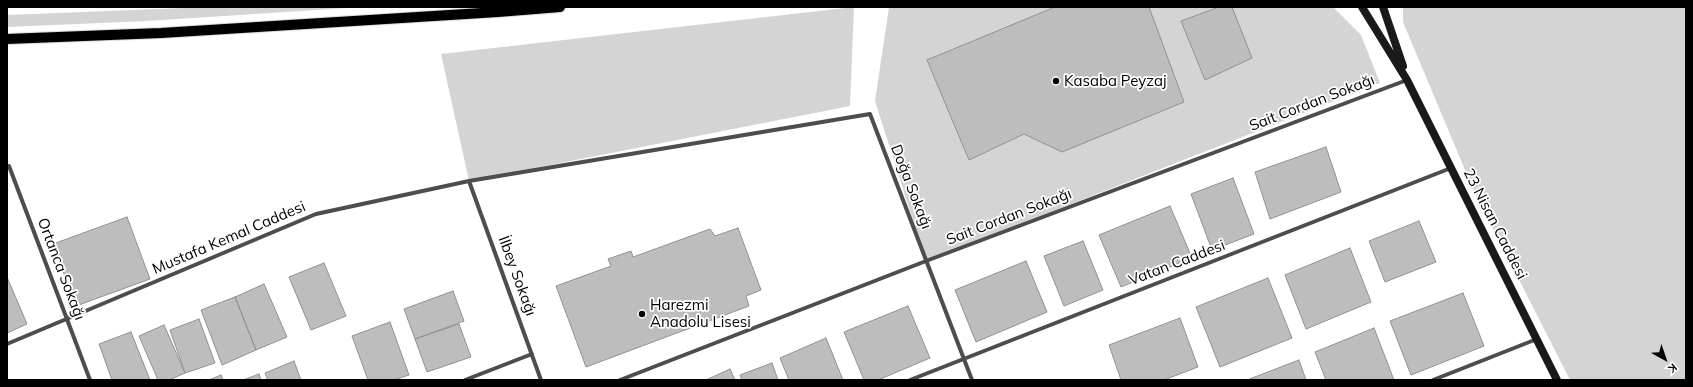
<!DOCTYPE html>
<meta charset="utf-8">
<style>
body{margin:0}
#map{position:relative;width:1693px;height:387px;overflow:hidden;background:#fff;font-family:Mulish,sans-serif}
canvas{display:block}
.frame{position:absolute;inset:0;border:8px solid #000;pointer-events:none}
.north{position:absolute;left:1645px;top:339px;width:40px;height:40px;-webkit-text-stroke:3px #fff;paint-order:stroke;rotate:140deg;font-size:11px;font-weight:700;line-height:16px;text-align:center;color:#000}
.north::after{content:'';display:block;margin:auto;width:14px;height:18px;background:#000;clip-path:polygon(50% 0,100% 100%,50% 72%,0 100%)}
</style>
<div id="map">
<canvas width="1693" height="387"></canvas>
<div class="frame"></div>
<div class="north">K</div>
</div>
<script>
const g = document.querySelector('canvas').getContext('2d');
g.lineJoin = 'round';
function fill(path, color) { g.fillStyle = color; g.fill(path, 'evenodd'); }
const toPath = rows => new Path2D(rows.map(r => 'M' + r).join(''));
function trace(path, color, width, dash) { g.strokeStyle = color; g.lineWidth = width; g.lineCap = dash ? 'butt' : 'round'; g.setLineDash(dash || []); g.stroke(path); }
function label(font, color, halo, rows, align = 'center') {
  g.font = font + ' Mulish,sans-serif'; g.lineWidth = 3.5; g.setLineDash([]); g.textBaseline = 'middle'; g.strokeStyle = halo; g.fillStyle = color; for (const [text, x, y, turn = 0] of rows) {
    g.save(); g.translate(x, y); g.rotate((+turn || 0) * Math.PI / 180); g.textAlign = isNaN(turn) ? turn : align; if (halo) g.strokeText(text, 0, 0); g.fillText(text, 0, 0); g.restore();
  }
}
const green = toPath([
 [210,7,362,7,147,21,7,27,7,15],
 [854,7,850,106,469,181,441,54],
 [889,7,1333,7,1361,35,1380,83,926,261,875,101],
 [1403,7,1686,7,1686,380,1570,380,1473,189,1403,22]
]);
const building = toPath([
 [1055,7,1149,7,1184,102,1062,152,1024,134,969,160,927,60,1055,7],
 [1219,7,1232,7,1252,58,1205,80,1181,21,1219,7],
 [1326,147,1341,192,1270,219,1255,172,1326,147],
 [1233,178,1254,234,1212,250,1191,194,1233,178],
 [1170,206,1192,258,1121,287,1099,235,1170,206],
 [127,217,150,279,76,306,53,244,127,217],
 [1419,221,1436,262,1385,282,1369,241,1419,221],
 [738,228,761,290,746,296,749,306,586,367,556,286,611,266,608,259,631,251,633,257,710,229,715,236,738,228],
 [1083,241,1103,290,1064,306,1044,256,1083,241],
 [1350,248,1371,302,1306,329,1285,275,1350,248],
 [1026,261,1047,312,976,342,955,290,1026,261],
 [324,263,346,316,311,330,289,277,324,263],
 [7,277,27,324,7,333,7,277],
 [1268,278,1292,338,1220,367,1196,307,1268,278],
 [264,284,287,337,256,350,235,297,264,284],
 [453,291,464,321,415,339,404,309,453,291],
 [1463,293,1484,346,1411,375,1390,321,1463,293],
 [235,297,256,350,222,365,201,310,235,297],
 [908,306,930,358,878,380,864,380,844,332,908,306],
 [1180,318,1198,367,1164,380,1121,380,1109,345,1180,318],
 [199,319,215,363,185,373,170,330,199,319],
 [390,322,409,375,394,380,368,380,352,336,390,322],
 [459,324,471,357,427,372,415,339,459,324],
 [164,325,185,373,169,380,158,380,139,336,164,325],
 [1374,328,1394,380,1326,380,1315,352,1374,328],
 [131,332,150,380,112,380,99,344,131,332],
 [826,338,843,380,789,380,780,358,826,338],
 [1299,360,1306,380,1247,380,1299,360],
 [294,361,301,380,268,380,265,373,294,361],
 [772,363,778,380,742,380,740,375,772,363],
 [730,369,735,380,706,380,730,369],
 [259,374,261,380,243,380,259,374],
 [221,375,223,380,209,380,221,375]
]);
const street = toPath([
 [7,167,9,166,90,380],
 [469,181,541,380],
 [7,344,316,214,469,181,870,114,972,380],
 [465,380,532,354],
 [620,380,926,261,1407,80],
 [910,380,1451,168],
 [1433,380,1537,339]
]);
const secondary = toPath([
 [1362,7,1407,80,1557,380],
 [1383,7,1403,66]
]);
const primary = toPath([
 [7,39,161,33,498,12,560,7]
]);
const markers = [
 [1056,81,4,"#000"],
 [642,314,4,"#000"]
];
const poiNames = [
 ["Kasaba Peyzaj",1064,81],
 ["Harezmi",650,305],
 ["Anadolu Lisesi",650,322]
];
const streetNames = [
 ["Sait Cordan Sokağı",1312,103,-21],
 ["Doğa Sokağı",911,187,69],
 ["Sait Cordan Sokağı",1009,217,-21],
 ["23 Nisan Caddesi",1495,224,63],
 ["Mustafa Kemal Caddesi",229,238,-23],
 ["Vatan Caddesi",1177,263,-21],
 ["Ortanca Sokağı",61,269,69],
 ["İlbey Sokağı",517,276,70]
];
fill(green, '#d4d4d4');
fill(building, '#bdbdbd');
trace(building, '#919191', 1);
trace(primary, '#dbdbdb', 12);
trace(street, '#4d4d4d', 4);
trace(secondary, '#1a1a1a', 8);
trace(primary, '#000', 10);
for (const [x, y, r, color] of markers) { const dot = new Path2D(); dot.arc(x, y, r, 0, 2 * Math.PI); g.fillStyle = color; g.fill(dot); trace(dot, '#fff', 1.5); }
label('15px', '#000', '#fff', poiNames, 'left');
label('15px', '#000', '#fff', streetNames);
</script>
